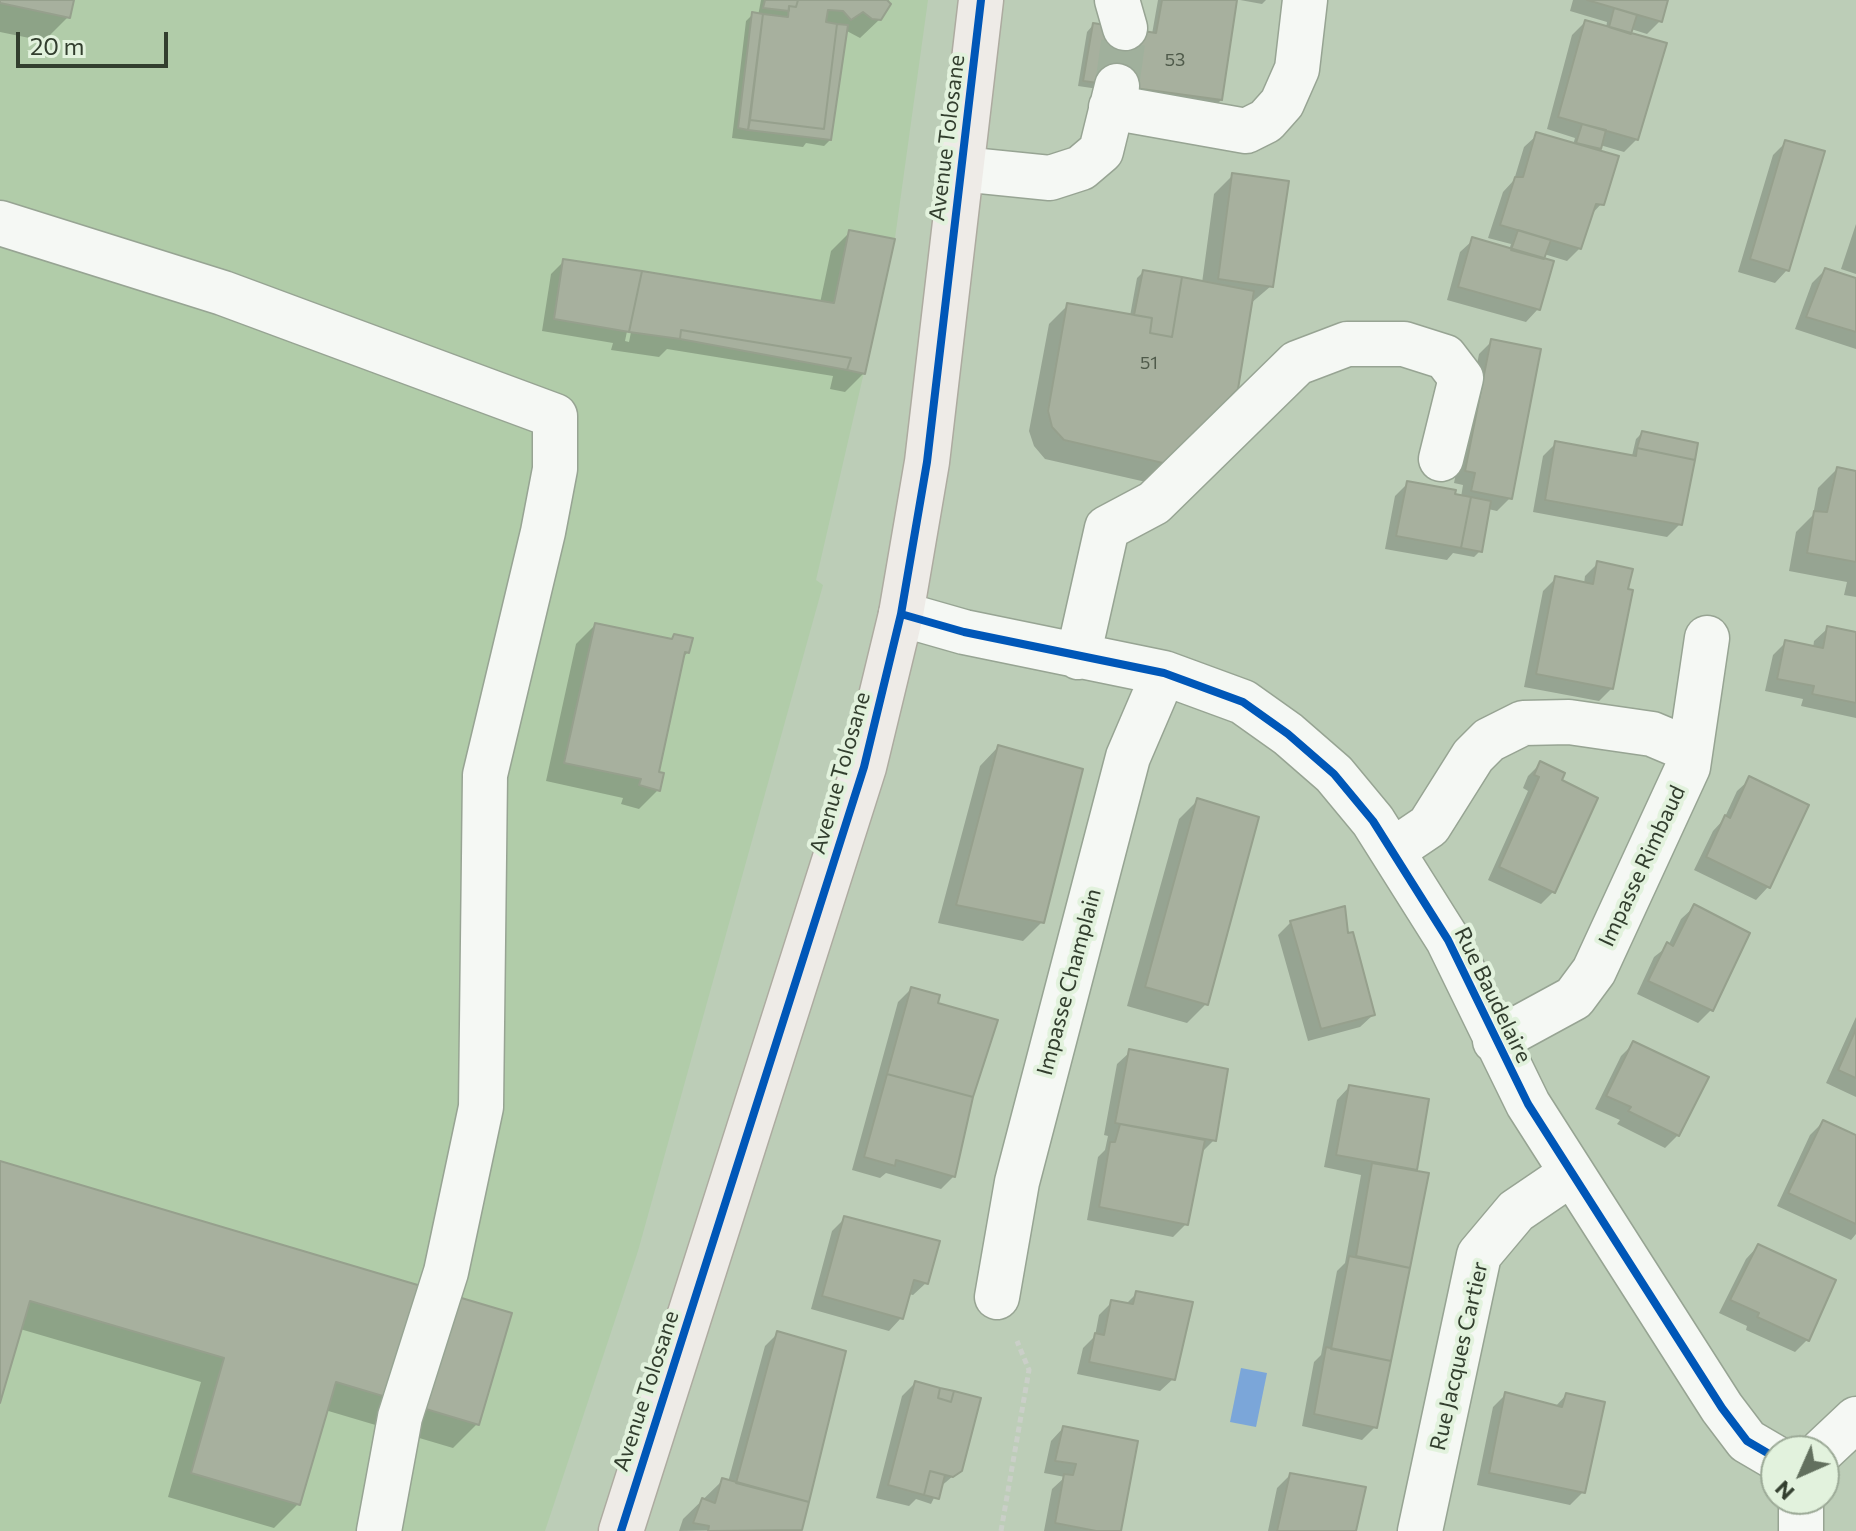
<!DOCTYPE html>
<style>
body{margin:0}
#map{position:relative;width:1856px;height:1531px;overflow:hidden;background:#bccdb7;font-family:Commissioner,sans-serif}
canvas{display:block}
.north{position:absolute;left:1760px;top:1435px;width:80px;height:80px;box-sizing:border-box;background:#e2f2dd;border:2px solid #9caa97;border-radius:50%;rotate:225deg;font-size:22px;font-weight:700;line-height:32px;text-align:center;color:#323e2e}
.north::after{content:'';display:block;margin:auto;width:28px;height:36px;background:#62705e;clip-path:polygon(50% 0,100% 100%,50% 72%,0 100%)}
.scale{position:absolute;left:16px;top:32px;width:152px;height:36px;box-sizing:border-box;border:4px solid #323e2e;border-top:0;padding-left:10px;font-size:24px;line-height:28px;white-space:nowrap;color:#323e2e;-webkit-text-stroke:6px #e2f2dd;paint-order:stroke}
</style>
<div id="map">
<canvas width="1856" height="1531"></canvas>
<div class="north">N</div>
<div class="scale">20 m</div>
</div>
<script>
const g = document.querySelector('canvas').getContext('2d');
g.lineJoin = 'round';
function fill(path, color) { g.fillStyle = color; g.fill(path, 'evenodd'); }
const toPath = rows => new Path2D(rows.map(r => 'M' + r).join(''));
function trace(path, color, width, dash) { g.strokeStyle = color; g.lineWidth = width; g.lineCap = dash ? 'butt' : 'round'; g.setLineDash(dash || []); g.stroke(path); }
function label(font, color, halo, rows, align = 'center') {
  g.font = font + ' Commissioner,sans-serif'; g.lineWidth = 8; g.setLineDash([]); g.textBaseline = 'middle'; g.strokeStyle = halo; g.fillStyle = color; for (const [text, x, y, turn = 0] of rows) {
    g.save(); g.translate(x, y); g.rotate((+turn || 0) * Math.PI / 180); g.textAlign = isNaN(turn) ? turn : align; if (halo) g.strokeText(text, 0, 0); g.fillText(text, 0, 0); g.restore();
  }
}
const built = toPath([
 [0,0,928,0,895,238,816,580,823,585,638,1251,545,1531,0,1531]
]);
const water = toPath([
 [1241,1368,1267,1373,1256,1427,1230,1422]
]);
const shadow = toPath([
 [0,0,72,0,68,17,44,41,0,32],
 [761,0,889,0,880,19,860,38,845,30,830,140,824,146,806,143,803,147,732,138,746,21,752,15,758,16],
 [1158,0,1235,0,1221,100,1215,106,1078,86,1087,32,1093,25,1152,34],
 [1240,0,1266,0,1262,4],
 [1573,0,1666,0,1660,21,1647,34,1631,29,1637,139,1624,152,1600,145,1596,151,1602,203,1590,216,1580,248,1567,261,1544,254,1538,309,1526,322,1447,300,1460,252,1473,240,1509,250,1511,244,1488,238,1503,192,1514,180,1524,147,1537,135,1573,145,1575,138,1547,129,1572,35,1585,22,1606,28,1607,22,1570,11],
 [1786,142,1787,270,1775,283,1738,272,1773,155],
 [1233,175,1271,286,1250,304,1236,388,1146,482,1045,459,1034,446,1029,431,1049,324,1068,305,1130,316,1137,278,1143,272,1202,283,1214,194],
 [1856,224,1856,274,1841,269],
 [850,232,864,373,845,392,830,389,833,376,667,349,659,357,611,350,613,343,542,331,551,274,564,261,820,303,831,251],
 [635,292,639,292,629,342,625,341],
 [1825,270,1856,281,1856,349,1795,329,1812,283],
 [1492,341,1510,498,1497,511,1488,509,1480,551,1474,557,1453,553,1447,560,1385,549,1395,496,1408,483,1461,497,1463,485,1454,483,1479,354],
 [1642,433,1680,524,1667,537,1533,512,1543,456,1556,443,1632,456,1636,439],
 [1837,469,1856,473,1856,597,1844,595,1847,582,1789,571,1796,532,1813,515,1818,488],
 [1598,563,1612,688,1599,701,1524,687,1543,591,1556,578,1584,584,1585,576],
 [595,625,669,641,674,636,688,652,682,658,656,774,658,790,639,809,621,804,623,798,546,781,576,644],
 [1827,629,1856,634,1856,718,1801,706,1803,699,1765,691,1773,655,1786,642,1813,648,1814,641],
 [998,747,1042,922,1023,941,938,923,980,766],
 [1540,764,1560,781,1553,892,1541,904,1488,880,1528,791,1523,788,1528,776],
 [1750,779,1768,887,1756,900,1694,870,1713,831,1724,819,1737,791],
 [1198,800,1206,1004,1187,1023,1127,1006,1179,819],
 [1694,907,1711,1010,1698,1023,1637,994,1654,957,1668,946,1681,919],
 [1291,922,1346,935,1373,1015,1360,1027,1308,1041,1278,935],
 [911,989,936,1005,964,1117,969,1117,954,1176,941,1189,886,1173,880,1178,852,1170,898,1002],
 [1856,1017,1856,1097,1826,1083],
 [1634,1043,1678,1135,1665,1148,1617,1124,1620,1120,1595,1109,1621,1056],
 [1130,1052,1214,1140,1201,1153,1186,1224,1173,1237,1087,1220,1098,1157,1105,1150,1108,1136,1104,1135,1117,1064],
 [1349,1087,1427,1100,1415,1172,1427,1175,1375,1427,1362,1440,1302,1426,1314,1362,1321,1355,1337,1271,1345,1263,1361,1175,1324,1167,1337,1100],
 [1823,1122,1856,1138,1856,1234,1851,1240,1777,1206,1810,1135],
 [0,1164,477,1424,453,1448,325,1410,298,1504,274,1528,168,1497,201,1382,20,1329,0,1396],
 [845,1218,926,1283,913,1295,908,1294,901,1318,889,1331,811,1309,832,1231],
 [1758,1246,1808,1339,1795,1352,1746,1330,1747,1326,1719,1313,1746,1259],
 [1137,1293,1173,1379,1160,1391,1077,1374,1083,1348,1095,1336,1099,1315,1112,1302,1125,1305],
 [778,1333,800,1529,679,1531,683,1519,723,1480,728,1482,765,1346],
 [915,1383,960,1470,939,1488,931,1504,916,1499,909,1506,876,1498,902,1396],
 [1506,1394,1555,1407,1566,1395,1583,1492,1570,1505,1477,1485,1493,1407],
 [1063,1428,1119,1531,1044,1531,1052,1489,1065,1477,1044,1473,1051,1441],
 [1290,1475,1354,1531,1268,1531,1277,1488]
]);
const building = toPath([
 [0,0,74,0,70,18,0,3,0,0],
 [765,0,798,0,796,7,789,6,789,11,763,8,765,0],
 [798,0,887,0,891,4,881,20,872,19,863,12,851,20,843,11,828,10,826,22,837,24,824,129,750,120,763,14,788,17,789,6,796,7,798,0],
 [1162,0,1237,0,1222,100,1083,81,1093,23,1156,33,1162,0],
 [1587,0,1668,0,1662,22,1587,0],
 [1614,8,1637,15,1631,34,1609,27,1614,8],
 [752,12,763,14,748,130,738,128,752,12],
 [1585,20,1667,43,1638,140,1558,117,1585,20],
 [837,24,848,25,831,140,748,130,750,120,824,129,837,24],
 [1582,124,1606,130,1601,149,1576,143,1582,124],
 [1536,132,1619,156,1604,205,1596,204,1581,249,1500,225,1515,177,1523,177,1536,132],
 [1785,140,1825,151,1789,271,1750,259,1785,140],
 [1232,173,1289,181,1273,287,1218,279,1232,173],
 [849,230,895,239,865,374,847,370,851,358,681,330,680,339,629,332,642,271,834,303,849,230],
 [1518,230,1551,240,1544,259,1511,250,1518,230],
 [1472,237,1554,261,1540,310,1458,287,1472,237],
 [563,259,642,271,629,332,554,319,563,259],
 [1825,268,1856,278,1856,332,1806,317,1825,268],
 [1143,270,1182,277,1172,337,1150,333,1152,318,1134,315,1143,270],
 [1182,277,1254,291,1238,389,1167,464,1064,440,1052,427,1048,411,1067,303,1152,318,1150,333,1172,337,1182,277],
 [681,330,851,358,847,370,680,339,681,330],
 [1491,339,1541,349,1512,499,1471,491,1475,473,1465,471,1491,339],
 [1642,431,1698,443,1695,460,1637,448,1642,431],
 [1555,441,1636,456,1637,448,1695,460,1682,525,1545,500,1555,441],
 [1837,467,1856,471,1856,562,1807,553,1814,511,1827,512,1837,467],
 [1407,481,1456,490,1455,494,1471,497,1461,548,1396,536,1407,481],
 [1471,497,1491,501,1482,552,1461,548,1471,497],
 [1597,561,1633,569,1628,589,1633,590,1613,689,1536,674,1555,576,1593,584,1597,561],
 [595,623,672,639,674,634,693,638,689,653,685,652,659,772,664,773,660,791,639,785,641,779,564,763,595,623],
 [1827,626,1856,632,1856,703,1812,694,1814,686,1777,679,1785,640,1823,648,1827,626],
 [998,745,1083,769,1044,923,956,905,998,745],
 [1540,761,1565,773,1562,780,1598,798,1555,893,1499,867,1539,777,1534,775,1540,761],
 [1749,776,1809,805,1770,888,1706,857,1725,815,1730,818,1749,776],
 [1197,798,1259,817,1208,1005,1145,987,1197,798],
 [1694,904,1750,933,1713,1011,1648,981,1667,942,1673,946,1694,904],
 [1345,906,1348,933,1353,932,1375,1015,1321,1029,1290,921,1345,906],
 [911,987,940,995,938,1003,998,1020,973,1097,887,1074,911,987],
 [1856,1029,1856,1078,1838,1070,1856,1029],
 [1633,1041,1709,1077,1679,1136,1628,1111,1631,1107,1606,1096,1633,1041],
 [1129,1049,1228,1069,1216,1141,1115,1123,1129,1049],
 [887,1074,973,1097,955,1177,896,1160,895,1166,864,1157,887,1074],
 [1349,1085,1429,1099,1417,1170,1336,1155,1349,1085],
 [1823,1120,1856,1135,1856,1224,1788,1193,1823,1120],
 [1120,1124,1205,1140,1188,1225,1099,1207,1110,1142,1115,1142,1120,1124],
 [0,1161,512,1313,479,1425,336,1382,300,1505,191,1473,224,1358,30,1301,0,1403,0,1161],
 [1372,1163,1429,1173,1410,1268,1356,1256,1372,1163],
 [844,1216,940,1241,928,1284,914,1280,903,1319,822,1296,844,1216],
 [1758,1244,1836,1280,1809,1341,1757,1317,1759,1313,1730,1300,1758,1244],
 [1349,1256,1410,1268,1391,1361,1331,1349,1349,1256],
 [1136,1291,1193,1302,1175,1380,1089,1362,1095,1333,1104,1335,1111,1300,1133,1304,1136,1291],
 [777,1331,846,1351,809,1502,736,1483,777,1331],
 [1326,1347,1391,1361,1377,1428,1314,1414,1326,1347],
 [915,1381,940,1388,938,1398,951,1402,954,1391,981,1398,962,1471,953,1477,930,1471,924,1495,888,1485,915,1381],
 [940,1388,954,1391,951,1402,938,1398,940,1388],
 [1505,1392,1562,1407,1566,1393,1605,1402,1585,1493,1489,1473,1505,1392],
 [1063,1426,1138,1441,1121,1531,1096,1531,1055,1523,1064,1474,1073,1475,1076,1464,1055,1461,1063,1426],
 [930,1471,945,1475,939,1499,924,1495,930,1471],
 [1290,1473,1366,1487,1356,1531,1277,1531,1290,1473],
 [722,1478,809,1502,802,1530,708,1531,709,1526,693,1523,702,1498,715,1503,722,1478]
]);
const minorTunnel = toPath([
 [1117,86,1125,28]
]);
const path = toPath([
 [1001,1531,1029,1370,1017,1341]
]);
const minor = toPath([
 [1117,0,1125,28],
 [1111,107,1246,131,1266,121,1282,103,1297,69,1305,0],
 [961,169,1050,178,1081,168,1101,151,1117,86],
 [0,223,223,293,555,416,555,469,543,532,485,775,481,1107,446,1272,400,1417,379,1531],
 [901,614,964,632,1164,673,1243,702,1288,734,1334,774,1373,821,1448,940,1528,1104,1722,1408,1747,1441,1776,1458],
 [1078,657,1107,528,1154,503,1297,363,1347,344,1404,344,1445,357,1461,378,1441,459],
 [1392,851,1429,826,1473,756,1489,740,1523,723,1569,722,1652,734,1690,750],
 [1495,1041,1574,998,1594,971,1688,767,1707,638],
 [997,1297,1017,1182,1128,757,1164,673],
 [1822,1451,1856,1419],
 [1420,1531,1479,1255,1516,1211,1572,1173],
 [1801,1531,1801,1499]
]);
const major = toPath([
 [621,1531,864,767,901,614,927,462,981,0]
]);
const cycleway = toPath([
 [901,614,964,632,1164,673,1243,702,1288,734,1334,774,1373,821,1448,940,1528,1104,1722,1408,1747,1441,1776,1458],
 [621,1531,864,767,901,614,927,462,981,0]
]);
const numberNames = [
 ["53",1175,60],
 ["51",1149,363]
];
const streetNames = [
 ["Avenue Tolosane",947,138,-83],
 ["Avenue Tolosane",840,773,-74],
 ["Impasse Rimbaud",1642,866,-65],
 ["Impasse Champlain",1069,982,-75],
 ["Rue Baudelaire",1493,995,64],
 ["Rue Jacques Cartier",1459,1356,-77],
 ["Avenue Tolosane",646,1391,-72]
];
fill(built, '#b1cca9');
fill(water, '#7ba6d9');
fill(shadow, '#0003');
fill(building, '#a7b09e');
trace(building, '#96a08d', 2);
trace(minorTunnel, '#a0b09c', 44, [44, 22]);
trace(minor, '#97a493', 47);
trace(major, '#adaba0', 47);
trace(path, '#cacfc8', 5, [6, 4]);
trace(minor, '#f5f8f4', 44);
trace(major, '#eeebe7', 44);
trace(cycleway, '#0057b8', 8);
label('18px', '#4f5a4a', null, numberNames);
label('22px', '#323e2e', '#e2f2dd', streetNames);
</script>
